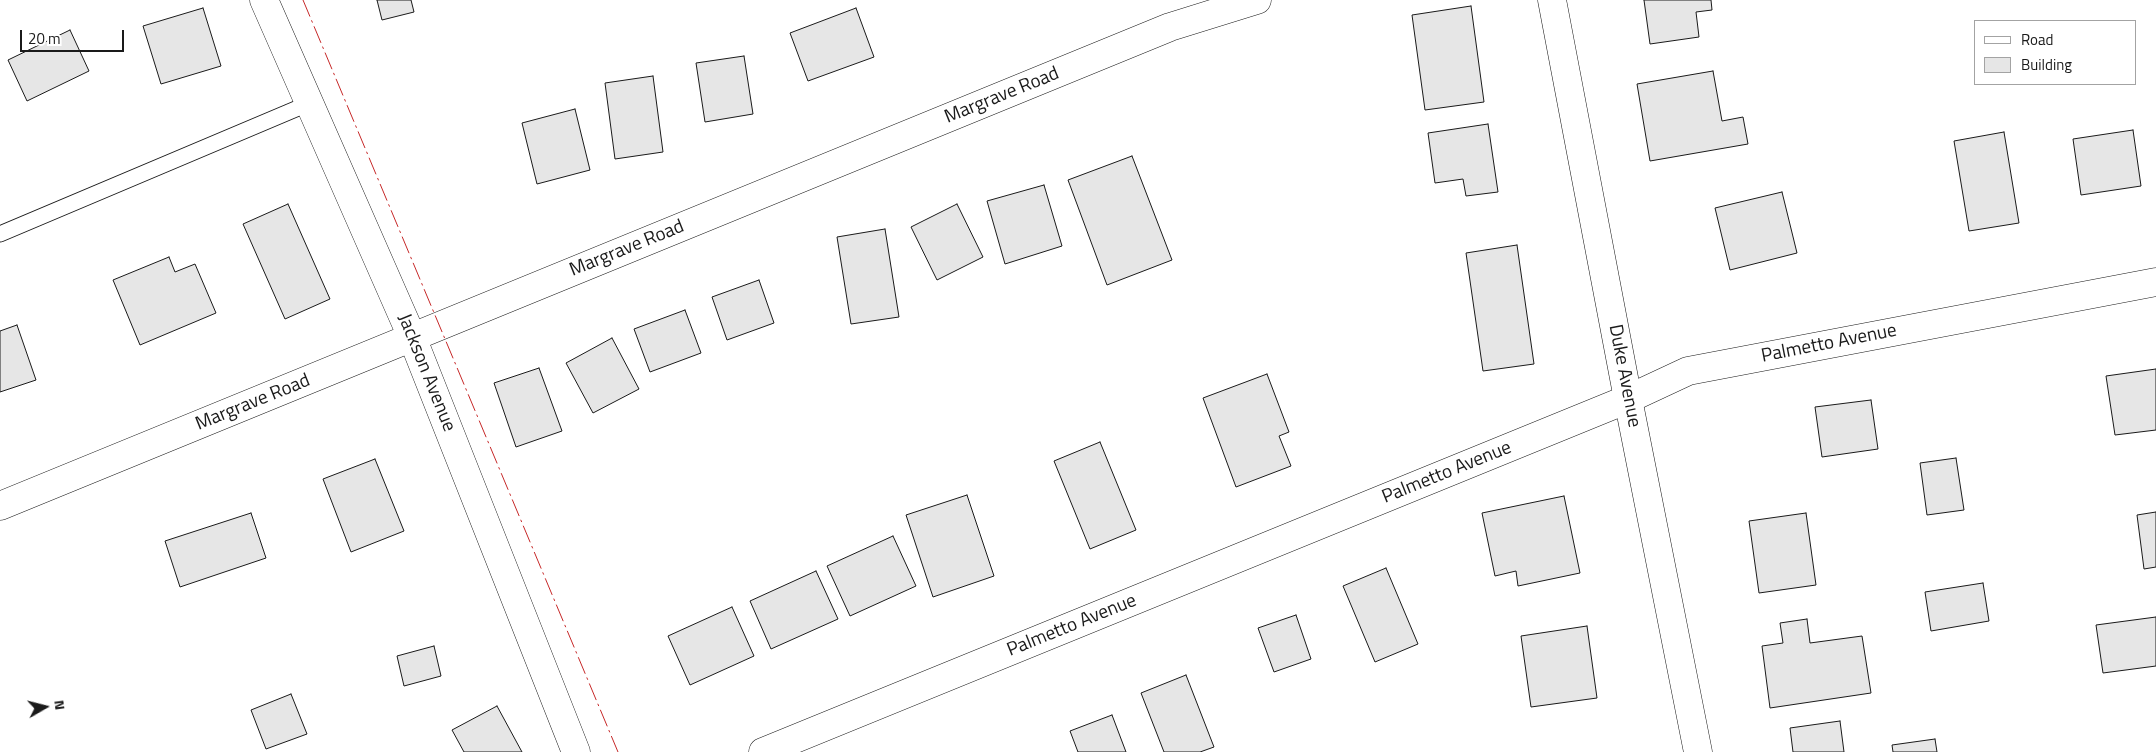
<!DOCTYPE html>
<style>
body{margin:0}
#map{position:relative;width:2156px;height:752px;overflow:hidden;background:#fff;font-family:"Titillium Web",sans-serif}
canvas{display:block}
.legend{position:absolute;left:1974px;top:20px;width:162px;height:65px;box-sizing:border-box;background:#fff;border:1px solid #a3a3a3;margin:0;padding:6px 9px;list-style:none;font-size:15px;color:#1a1a1a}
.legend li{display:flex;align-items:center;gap:10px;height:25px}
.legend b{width:25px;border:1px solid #a3a3a3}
.north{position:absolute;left:20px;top:682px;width:50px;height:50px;-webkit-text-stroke:4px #fff;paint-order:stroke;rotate:82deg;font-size:14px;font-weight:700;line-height:20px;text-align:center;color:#1a1a1a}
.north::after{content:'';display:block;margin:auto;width:18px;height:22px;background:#1a1a1a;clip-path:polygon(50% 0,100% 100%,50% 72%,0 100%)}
.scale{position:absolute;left:20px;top:30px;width:104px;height:22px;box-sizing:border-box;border:2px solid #1a1a1a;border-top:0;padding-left:6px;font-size:15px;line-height:18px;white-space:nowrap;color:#1a1a1a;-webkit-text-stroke:4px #fff;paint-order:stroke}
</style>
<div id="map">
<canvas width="2156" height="752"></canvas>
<ul class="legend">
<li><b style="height:6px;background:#fff"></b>Road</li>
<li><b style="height:14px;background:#e6e6e6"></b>Building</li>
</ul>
<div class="north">N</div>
<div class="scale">20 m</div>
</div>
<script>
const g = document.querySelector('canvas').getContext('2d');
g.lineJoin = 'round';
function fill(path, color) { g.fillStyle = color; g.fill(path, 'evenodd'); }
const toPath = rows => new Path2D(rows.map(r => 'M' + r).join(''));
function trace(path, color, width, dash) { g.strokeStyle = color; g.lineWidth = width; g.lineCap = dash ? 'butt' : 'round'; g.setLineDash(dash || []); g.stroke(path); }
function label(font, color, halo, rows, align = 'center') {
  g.font = font + ' "Titillium Web",sans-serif'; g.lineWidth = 4; g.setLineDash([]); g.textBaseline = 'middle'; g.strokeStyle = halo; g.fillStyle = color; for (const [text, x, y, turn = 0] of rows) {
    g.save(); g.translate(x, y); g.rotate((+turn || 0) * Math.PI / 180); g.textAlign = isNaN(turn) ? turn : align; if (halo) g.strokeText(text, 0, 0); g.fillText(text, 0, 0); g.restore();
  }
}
const building = toPath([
 [377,0,411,0,414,12,382,20,377,0],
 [1644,0,1711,0,1712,10,1696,12,1699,37,1650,44,1644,0],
 [1471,6,1484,102,1425,110,1412,15,1471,6],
 [203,8,221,66,161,84,143,26,203,8],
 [856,8,874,57,808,81,790,33,856,8],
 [70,30,89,71,27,101,8,60,70,30],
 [744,56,753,114,705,122,696,63,744,56],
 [1713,71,1722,121,1743,117,1748,144,1650,161,1637,84,1713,71],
 [653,76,663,152,615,159,605,83,653,76],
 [575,109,590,170,537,184,522,123,575,109],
 [1488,124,1498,192,1466,196,1463,179,1435,183,1428,133,1488,124],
 [2133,130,2141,186,2081,195,2073,139,2133,130],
 [2004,132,2019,223,1969,231,1954,141,2004,132],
 [1132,156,1172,260,1107,285,1068,180,1132,156],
 [1044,185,1062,246,1005,264,987,201,1044,185],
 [1782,192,1797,253,1730,270,1715,208,1782,192],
 [288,204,330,299,285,319,243,224,288,204],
 [957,204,983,257,937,280,911,227,957,204],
 [885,229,899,317,851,324,837,237,885,229],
 [1517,245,1534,364,1483,371,1466,253,1517,245],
 [169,257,175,272,195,264,216,313,140,345,113,280,169,257],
 [759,280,774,323,727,340,712,297,759,280],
 [685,310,701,353,650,372,634,329,685,310],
 [17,325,36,380,0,392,0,331,17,325],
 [612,338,639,389,593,413,566,363,612,338],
 [539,368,562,431,516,447,494,383,539,368],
 [2156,369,2156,430,2115,435,2106,376,2156,369],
 [1267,374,1289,432,1279,436,1291,466,1236,487,1203,398,1267,374],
 [1871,400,1878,449,1822,457,1815,407,1871,400],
 [1100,442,1136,530,1090,549,1054,461,1100,442],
 [1956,458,1964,510,1927,515,1920,463,1956,458],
 [375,459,404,531,351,552,323,479,375,459],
 [967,495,994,576,933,597,906,515,967,495],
 [1564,496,1580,573,1518,586,1516,571,1495,576,1482,513,1564,496],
 [2156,512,2156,567,2144,569,2137,515,2156,512],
 [251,513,266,558,180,587,165,541,251,513],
 [1806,513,1816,585,1759,593,1749,521,1806,513],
 [893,536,916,586,850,616,827,566,893,536],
 [1386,568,1418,644,1375,662,1343,586,1386,568],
 [816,571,838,619,771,649,750,601,816,571],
 [1983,583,1989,621,1931,631,1925,592,1983,583],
 [732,607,754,656,690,685,668,636,732,607],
 [1296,615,1311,659,1274,672,1258,628,1296,615],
 [2156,617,2156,666,2103,673,2096,625,2156,617],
 [1807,619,1810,643,1862,636,1871,693,1770,708,1762,646,1783,643,1780,623,1807,619],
 [1587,626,1597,698,1531,707,1521,636,1587,626],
 [434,646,441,676,404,686,397,656,434,646],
 [1186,675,1214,747,1200,752,1164,752,1141,693,1186,675],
 [291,694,307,734,266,749,251,710,291,694],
 [497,706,522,752,464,752,452,730,497,706],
 [1112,715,1126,752,1078,752,1070,731,1112,715],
 [1840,721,1844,752,1793,752,1790,728,1840,721],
 [1935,739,1937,752,1893,752,1892,745,1935,739]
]);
const lane = toPath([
 [0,234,310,103]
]);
const street = toPath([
 [264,0,412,337,576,752],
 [0,506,1170,27,1257,0],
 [763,752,1628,399,1688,371,2156,282]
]);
const secondary = toPath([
 [1552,0,1628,399,1698,752]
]);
const power = toPath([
 [303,0,618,752]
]);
const streetNames = [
 ["Margrave Road",1002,96,-22],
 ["Margrave Road",627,249,-22],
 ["Palmetto Avenue",1829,344,-11],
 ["Jackson Avenue",426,373,68],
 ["Duke Avenue",1624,376,79],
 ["Margrave Road",253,403,-22],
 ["Palmetto Avenue",1447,473,-22],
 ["Palmetto Avenue",1072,626,-22]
];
fill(building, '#e6e6e6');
trace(building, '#1a1a1a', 1);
trace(lane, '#1a1a1a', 17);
trace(street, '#1a1a1a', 29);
trace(secondary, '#1a1a1a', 29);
trace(lane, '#fff', 15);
trace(street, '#fff', 28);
trace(secondary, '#fff', 28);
trace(power, '#c62828', 1, [18, 4, 2.5, 4]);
label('19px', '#1a1a1a', '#fff', streetNames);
</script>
